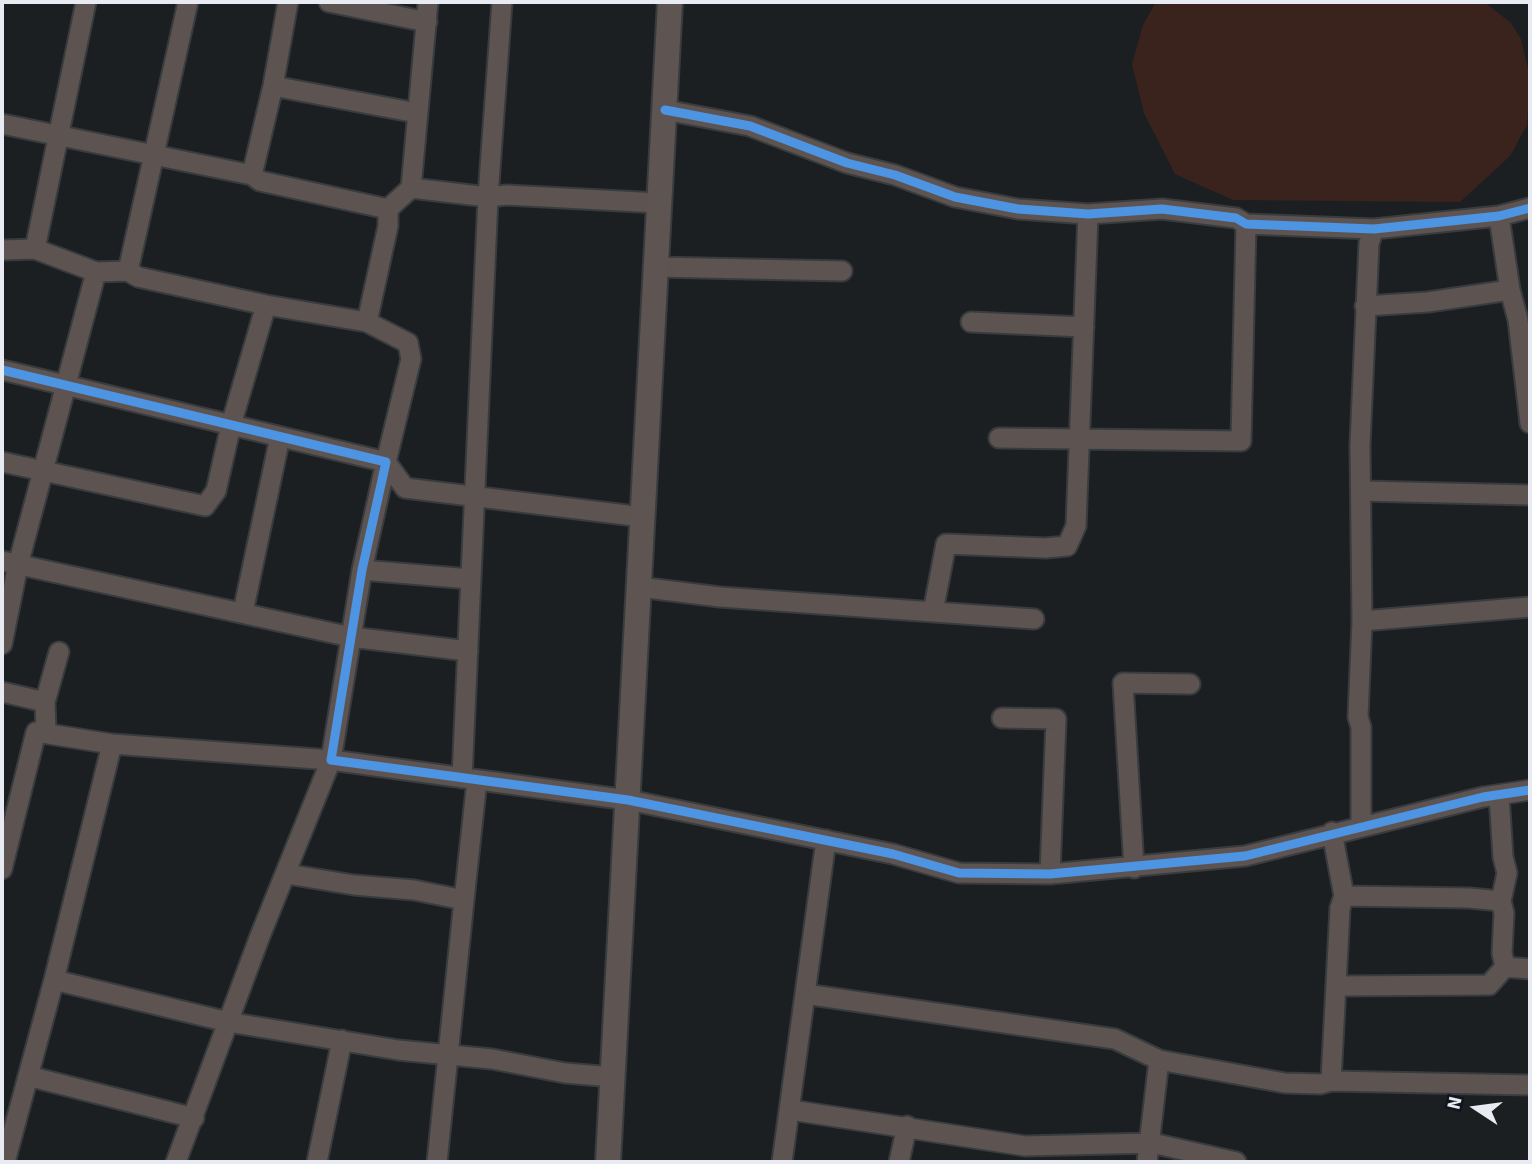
<!DOCTYPE html>
<style>
body{margin:0}
#map{position:relative;width:1532px;height:1164px;overflow:hidden;background:#1c1f22;font-family:"Source Sans 3",sans-serif}
canvas{display:block}
.frame{position:absolute;inset:0;border:4px solid #e8ebf1;pointer-events:none}
.north{position:absolute;left:1441px;top:1073px;width:70px;height:70px;-webkit-text-stroke:5px #10141c;paint-order:stroke;rotate:283deg;font-size:19px;font-weight:700;line-height:28px;text-align:center;color:#e8ebf1}
.north::after{content:'';display:block;margin:auto;width:24px;height:32px;background:#e8ebf1;clip-path:polygon(50% 0,100% 100%,50% 72%,0 100%)}
</style>
<div id="map">
<canvas width="1532" height="1164"></canvas>
<div class="frame"></div>
<div class="north">N</div>
</div>
<script>
const g = document.querySelector('canvas').getContext('2d');
g.lineJoin = 'round';
function fill(path, color) { g.fillStyle = color; g.fill(path, 'evenodd'); }
const toPath = rows => new Path2D(rows.map(r => 'M' + r).join(''));
function trace(path, color, width, dash) { g.strokeStyle = color; g.lineWidth = width; g.lineCap = dash ? 'butt' : 'round'; g.setLineDash(dash || []); g.stroke(path); }
const green = toPath([
 [1156,2,1484,2,1511,23,1521,39,1530,77,1527,125,1510,156,1460,202,1233,200,1175,174,1144,113,1132,64,1143,25]
]);
const minor = toPath([
 [329,2,427,22],
 [273,86,417,113],
 [665,110,750,126,847,163,895,175,955,197,1018,209,1088,214,1162,209,1236,218,1246,224,1374,229,1499,216,1530,208],
 [2,124,252,175,260,181,388,209],
 [252,175,273,86,288,2],
 [411,188,488,197,507,195,659,203],
 [1499,216,1510,290,1518,320,1530,423],
 [35,249,86,2],
 [2,250,35,249,96,272,128,271,138,277,266,305,367,322,408,343,411,359,386,462,405,488,643,517],
 [656,267,842,271],
 [128,271,188,2],
 [1365,306,1428,302,1510,290],
 [367,322,388,226,388,209,411,188,428,2],
 [971,322,1084,327],
 [2,370,386,462,362,570,331,760,628,800,893,854,959,873,1050,874,1245,856,1483,797,1530,790],
 [999,438,1241,441,1246,224],
 [2,462,205,506,216,491,231,425,266,305],
 [1363,491,1530,495],
 [2,561,351,637,468,651],
 [362,570,470,579],
 [639,587,720,597,1034,619],
 [243,612,280,437],
 [933,612,946,544,1046,548,1067,546,1076,526,1088,214],
 [1362,621,1530,607],
 [2,644,18,565,96,272],
 [2,692,45,702],
 [1002,718,1056,719,1050,874],
 [46,733,45,702,59,652],
 [112,744,54,980,228,1022,398,1050,492,1059,565,1073,613,1077],
 [462,778,488,197,502,2],
 [1361,825,1361,727,1358,717,1362,621,1360,445,1369,243,1374,229],
 [1134,868,1123,683,1190,684],
 [2,869,36,732,112,744,331,760,260,936,176,1162],
 [287,874,354,885,414,890,464,900,477,780],
 [1344,896,1469,898,1501,901],
 [1505,967,1530,969],
 [1336,986,1489,985,1505,967,1502,953,1504,913,1501,901,1507,873,1503,857,1499,795],
 [805,994,1115,1039,1159,1060,1285,1083,1321,1084,1331,1081,1530,1085],
 [28,1076,194,1118],
 [1331,1081,1340,908,1344,896,1332,832],
 [791,1110,1025,1146,1152,1143,1236,1162],
 [5,1162,54,980],
 [317,1162,342,1040],
 [437,1162,464,900],
 [782,1162,826,840],
 [899,1162,907,1126],
 [1147,1162,1159,1060]
]);
const major = toPath([
 [608,1162,670,2]
]);
const cycleway = toPath([
 [665,110,750,126,847,163,895,175,955,197,1018,209,1088,214,1162,209,1236,218,1246,224,1374,229,1499,216,1530,208],
 [2,370,386,462,362,570,331,760,628,800,893,854,959,873,1050,874,1245,856,1483,797,1530,790]
]);
fill(green, '#3a231d');
trace(minor, '#393c3e', 23);
trace(major, '#393c3e', 28);
trace(minor, '#5d5452', 19);
trace(major, '#5e5553', 24);
trace(cycleway, '#4d94e3', 9);
</script>
